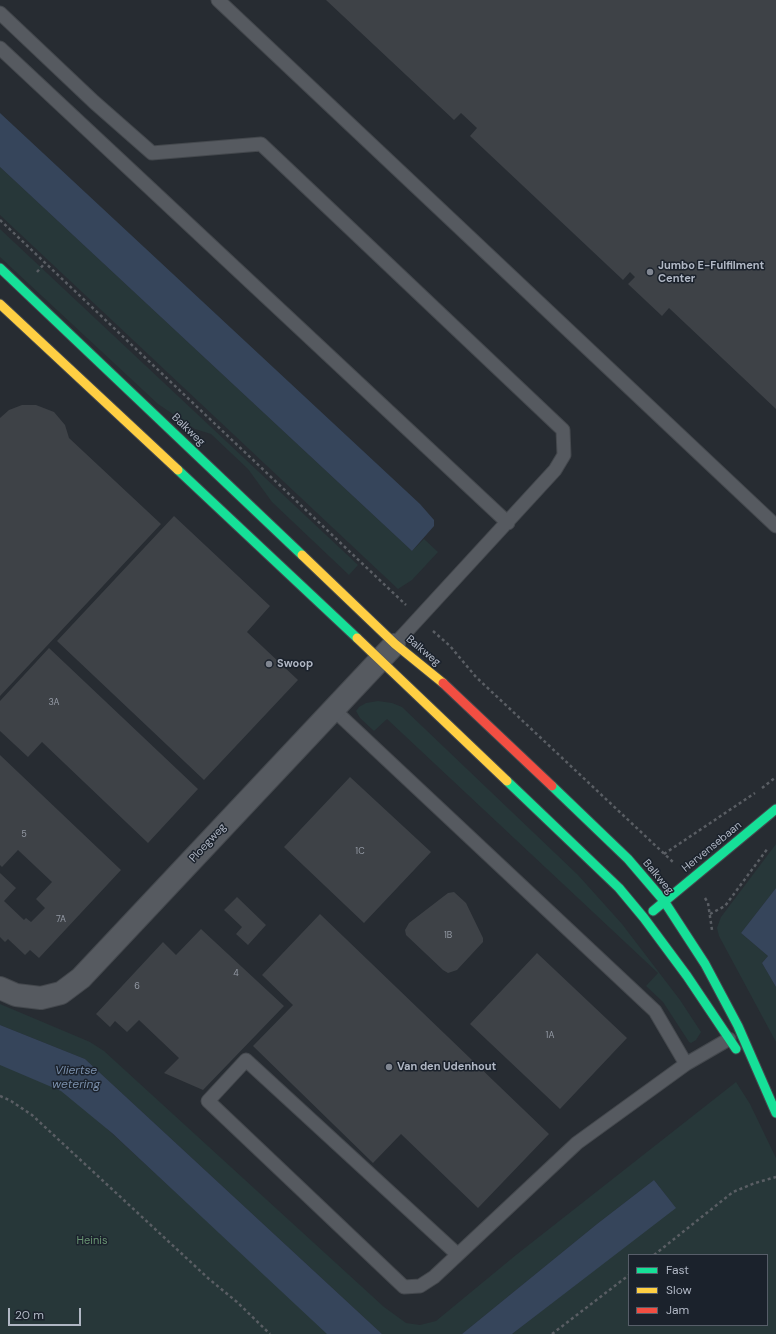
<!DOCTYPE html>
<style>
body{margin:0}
#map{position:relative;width:776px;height:1334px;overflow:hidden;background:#272c32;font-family:"DM Sans",sans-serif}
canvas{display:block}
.legend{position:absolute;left:628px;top:1254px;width:140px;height:72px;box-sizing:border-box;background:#1b222c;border:1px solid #575e69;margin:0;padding:5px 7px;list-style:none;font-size:12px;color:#b0b7c4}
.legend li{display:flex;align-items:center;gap:8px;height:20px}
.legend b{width:20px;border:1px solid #575e69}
.scale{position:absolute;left:8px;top:1308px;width:73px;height:18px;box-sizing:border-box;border:2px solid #b0b7c4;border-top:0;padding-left:5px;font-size:12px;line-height:14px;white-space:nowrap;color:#b0b7c4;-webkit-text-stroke:3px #1b222c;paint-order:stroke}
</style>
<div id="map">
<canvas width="776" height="1334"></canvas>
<ul class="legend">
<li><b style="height:5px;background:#16e098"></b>Fast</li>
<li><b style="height:5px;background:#ffcf43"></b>Slow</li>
<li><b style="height:5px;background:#f24e42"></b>Jam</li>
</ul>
<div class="scale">20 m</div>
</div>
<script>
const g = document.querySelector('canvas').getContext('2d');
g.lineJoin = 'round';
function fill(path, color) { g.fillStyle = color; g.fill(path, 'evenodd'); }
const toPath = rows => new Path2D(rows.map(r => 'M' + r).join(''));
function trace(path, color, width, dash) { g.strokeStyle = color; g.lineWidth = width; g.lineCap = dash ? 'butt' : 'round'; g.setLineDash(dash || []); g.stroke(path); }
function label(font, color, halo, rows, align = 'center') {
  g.font = font + ' "DM Sans",sans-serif'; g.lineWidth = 3; g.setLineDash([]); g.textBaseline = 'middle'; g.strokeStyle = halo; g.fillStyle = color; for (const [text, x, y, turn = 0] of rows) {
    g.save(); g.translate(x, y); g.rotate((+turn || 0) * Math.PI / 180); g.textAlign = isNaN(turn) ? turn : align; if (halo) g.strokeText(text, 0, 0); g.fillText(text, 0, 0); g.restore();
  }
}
const green = toPath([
 [0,167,412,551,424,539,438,552,412,580,398,589,0,215],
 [0,229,358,565,349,575,272,502,248,469,211,434,195,429,158,404,0,257],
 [378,701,392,703,402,707,578,875,622,924,680,1000,701,1032,696,1040,691,1043,689,1042,663,1002,646,986,658,973,387,719,374,731,360,718,356,711,359,707,366,703],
 [776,844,776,888,741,933,768,956,762,963,776,987,776,1042,719,936,717,928,721,917],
 [0,1004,90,1042,104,1051,384,1307,406,1323,420,1325,436,1321,516,1255,736,1082,750,1104,776,1158,776,1334,512,1334,675,1207,654,1180,597,1224,462,1334,382,1334,85,1059,0,1025],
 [629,1255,767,1255,767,1325,629,1325],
 [0,1063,64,1089,329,1334,0,1334]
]);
const water = toPath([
 [0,113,420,504,434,520,434,526,412,551,0,167],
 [776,888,776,987,762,963,768,956,741,933],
 [0,1025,85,1059,382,1334,327,1334,112,1133,61,1091,0,1065],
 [654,1180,676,1208,512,1334,462,1334,597,1224]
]);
const building = toPath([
 [326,0,776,0,776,409,669,308,662,316,628,284,635,277,630,272,623,280,470,136,477,128,461,113,454,120],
 [22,405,36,405,54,412,65,425,69,438,161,524,0,696,0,418,9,410],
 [174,516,270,606,247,632,298,680,204,780,57,641],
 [49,648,198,789,148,843,42,742,28,757,0,731,0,701],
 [0,755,121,870,39,958,30,950,25,955,8,939,5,942,0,937,0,873,16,888,4,901,24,920,26,918,31,922,45,908,36,899,52,882,18,850,2,867,0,865],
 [350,777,431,852,364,923,284,847],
 [454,892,466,903,483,938,483,942,457,970,448,973,443,970,406,935,405,930,409,923,448,893],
 [237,897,266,925,248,945,236,934,242,927,224,910],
 [320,914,549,1134,478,1208,401,1134,373,1163,253,1046,293,1005,262,975],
 [201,929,284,1006,203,1090,164,1073,179,1058,139,1020,127,1032,115,1021,110,1027,96,1014,163,942,176,955],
 [537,953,627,1038,560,1109,470,1024]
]);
const path = toPath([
 [0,220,406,605],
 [37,272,45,263],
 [433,631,450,646,476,677,674,863],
 [762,788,776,777],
 [664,854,755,793],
 [705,898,708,903,712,930],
 [710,914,725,906,768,848],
 [0,1096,11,1101,32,1115,209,1279,237,1302,270,1334],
 [654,1255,733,1192,755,1183,776,1177],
 [552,1334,629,1275]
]);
const lane = toPath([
 [218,0,776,526],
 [0,13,94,102,152,153,261,144,563,430,564,455,555,470,395,644],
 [0,48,508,523],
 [333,709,655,1011,686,1064,729,1039],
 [457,1254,246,1060,208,1101,404,1287,420,1286,434,1277,577,1143,686,1064]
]);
const street = toPath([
 [0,988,16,995,41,998,61,993,81,978,394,645]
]);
const fast = toPath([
 [0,268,302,555],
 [178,470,357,638],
 [507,781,619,888,644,918,687,976,736,1049],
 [552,786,628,859,664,901,705,964,738,1026,776,1113],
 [653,911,776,809]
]);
const slow = toPath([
 [0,304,178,470],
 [302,555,395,644,443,683],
 [357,638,507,781]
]);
const jam = toPath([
 [443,683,552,786]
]);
const markers = [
 [650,272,4,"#808691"],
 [269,664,4,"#808691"],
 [389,1067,4,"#808691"]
];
const numberNames = [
 ["3A",54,703],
 ["5",24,835],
 ["1C",360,852],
 ["7A",61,920],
 ["1B",448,936],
 ["4",236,974],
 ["6",137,987],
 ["1A",550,1036]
];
const poiNames = [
 ["Jumbo E-Fulfilment",658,266],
 ["Center",658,279],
 ["Swoop",277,664],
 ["Van den Udenhout",397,1067]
];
const streetNames = [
 ["Balkweg",188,430,44],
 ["Balkweg",423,651,40],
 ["Ploegweg",208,843,-47],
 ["Hervensebaan",712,847,-39],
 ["Balkweg",658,877,50]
];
const parkNames = [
 ["Heinis",92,1241]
];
const waterNames = [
 ["Vliertse",76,1071],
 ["wetering",76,1085]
];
fill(green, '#273739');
fill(water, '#36455b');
fill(building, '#3e4247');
trace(lane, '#44484d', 15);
trace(street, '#44484d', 24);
trace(fast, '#44484d', 11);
trace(slow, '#44484d', 11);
trace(jam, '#44484d', 11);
trace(path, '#5a5e64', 2.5, [3, 3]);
trace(lane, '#565a60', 13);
trace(street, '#565a60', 22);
trace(fast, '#16e098', 9);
trace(slow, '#ffcf43', 9);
trace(jam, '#f24e42', 9);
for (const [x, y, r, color] of markers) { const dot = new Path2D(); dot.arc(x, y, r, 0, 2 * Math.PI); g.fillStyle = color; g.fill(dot); trace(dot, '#1b222c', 1.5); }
label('9px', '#949aa5', null, numberNames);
label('bold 11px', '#b0b7c4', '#1b222c', poiNames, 'left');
label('11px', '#b0b7c4', '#1b222c', streetNames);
label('11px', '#689372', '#1b222c', parkNames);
label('italic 12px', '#798eaa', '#1b222c', waterNames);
</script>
